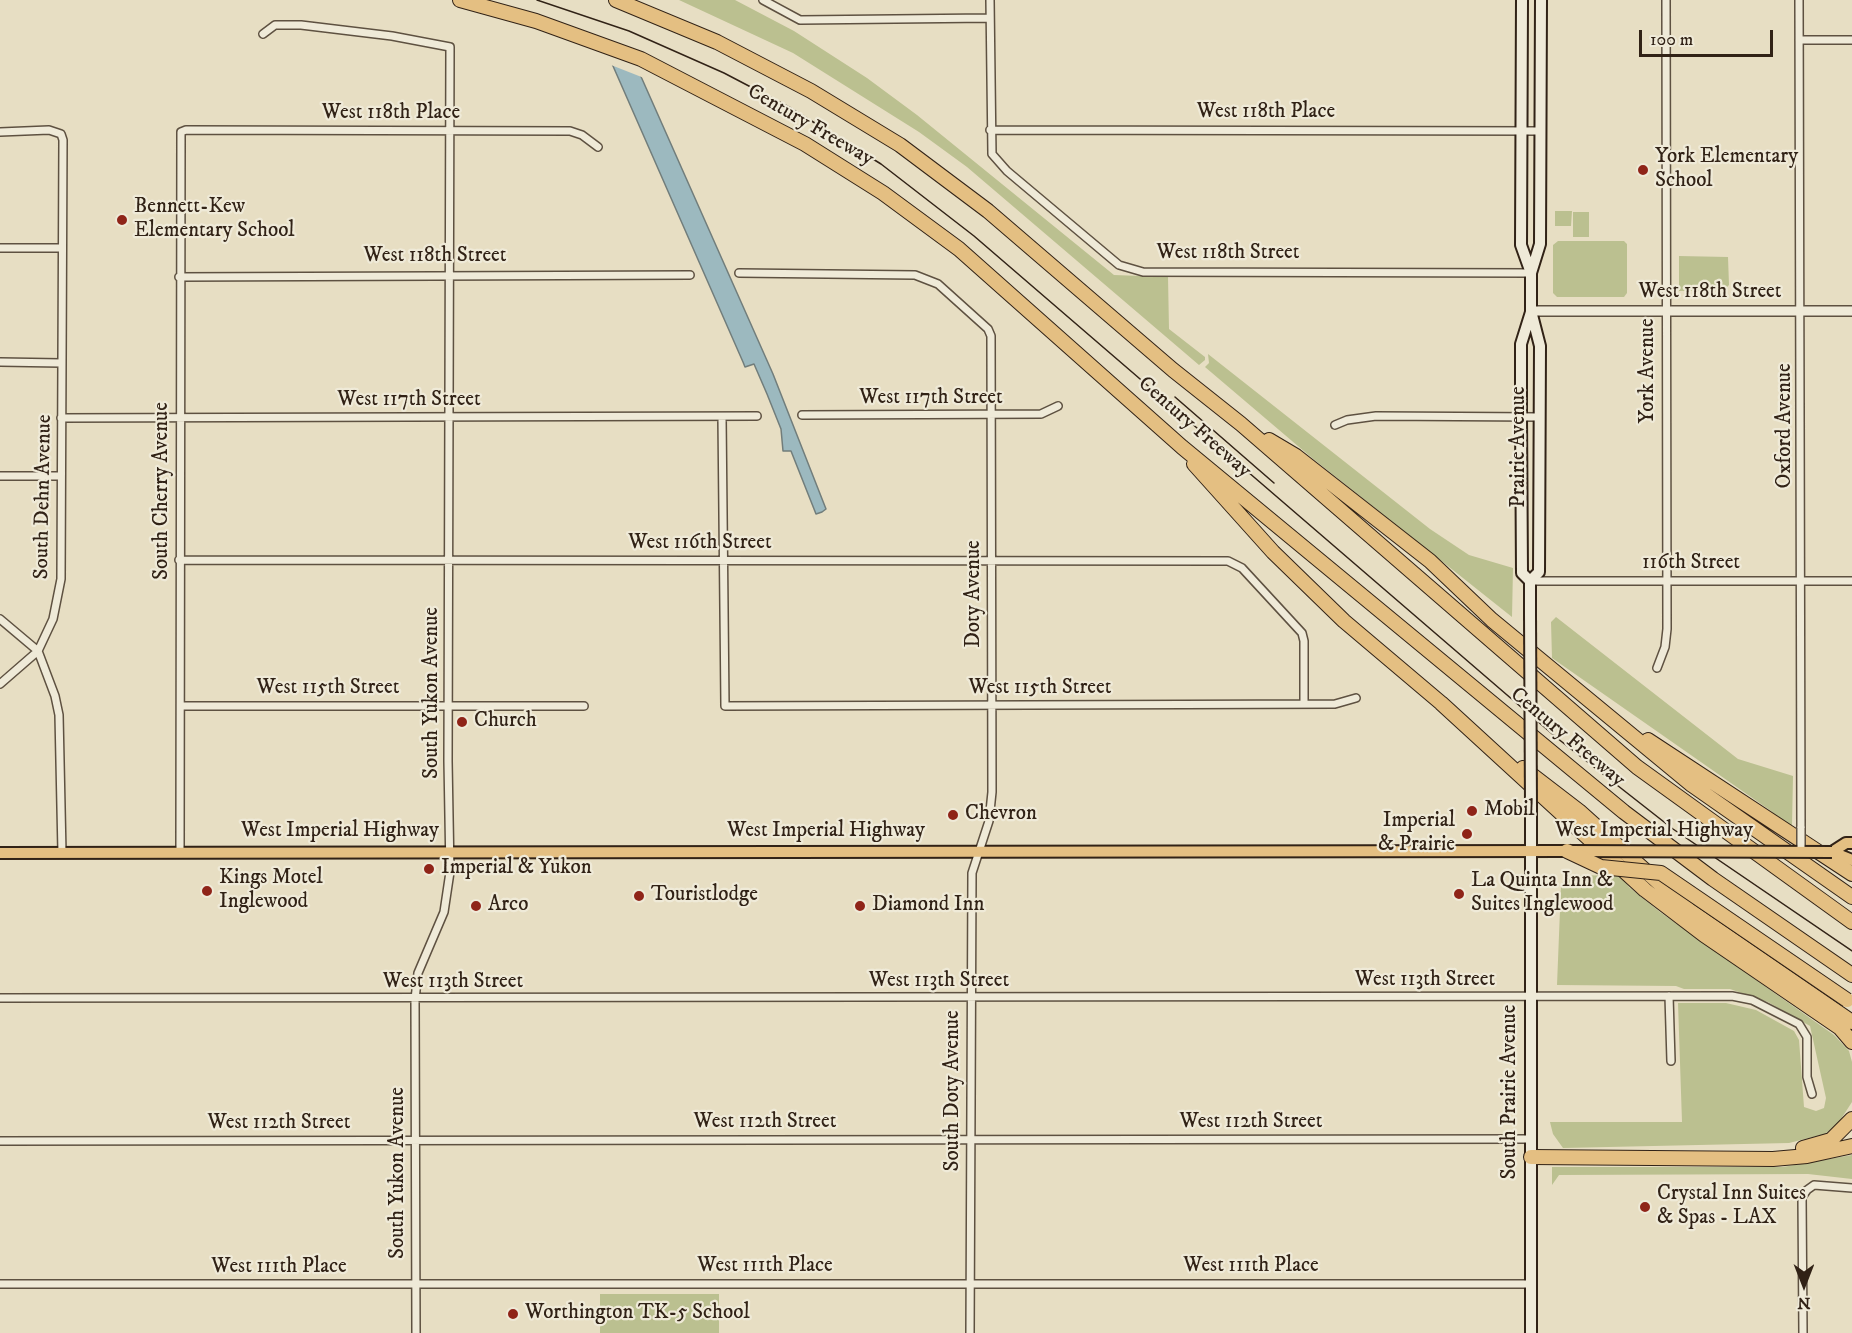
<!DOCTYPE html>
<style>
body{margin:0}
#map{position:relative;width:1852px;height:1333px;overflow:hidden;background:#e7dec3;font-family:"IM FELL DW Pica",serif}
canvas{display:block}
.north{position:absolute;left:1774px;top:1255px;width:60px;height:60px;-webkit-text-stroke:4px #efead8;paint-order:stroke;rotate:180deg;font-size:16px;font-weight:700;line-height:24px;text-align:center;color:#312216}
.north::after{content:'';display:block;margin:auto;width:21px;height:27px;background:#312216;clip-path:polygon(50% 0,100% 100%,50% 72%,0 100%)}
.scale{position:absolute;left:1639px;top:30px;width:134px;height:27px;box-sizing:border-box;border:3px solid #312216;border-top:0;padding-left:8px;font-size:18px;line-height:21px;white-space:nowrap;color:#312216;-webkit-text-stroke:4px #efead8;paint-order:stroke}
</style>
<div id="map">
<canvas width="1852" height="1333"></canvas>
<div class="north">N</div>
<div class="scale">100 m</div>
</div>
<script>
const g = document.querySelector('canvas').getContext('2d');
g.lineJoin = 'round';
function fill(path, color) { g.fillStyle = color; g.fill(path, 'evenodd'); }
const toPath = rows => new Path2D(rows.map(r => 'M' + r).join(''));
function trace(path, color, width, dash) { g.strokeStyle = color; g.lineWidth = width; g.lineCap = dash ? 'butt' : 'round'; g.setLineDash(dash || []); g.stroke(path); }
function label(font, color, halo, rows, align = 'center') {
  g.font = font + ' "IM FELL DW Pica",serif'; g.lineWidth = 4.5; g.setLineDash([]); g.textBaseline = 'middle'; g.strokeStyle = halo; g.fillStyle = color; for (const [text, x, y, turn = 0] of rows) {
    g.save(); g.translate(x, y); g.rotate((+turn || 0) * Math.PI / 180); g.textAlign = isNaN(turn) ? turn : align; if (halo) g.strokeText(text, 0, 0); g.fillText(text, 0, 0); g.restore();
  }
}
const green = toPath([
 [679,0,735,0,794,31,867,78,917,115,1114,275,1168,277,1169,329,1205,357,1205,360,1199,365,967,167,919,132,793,53],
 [1555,211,1572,211,1571,226,1555,226],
 [1573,212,1589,212,1589,237,1573,237],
 [1558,241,1624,241,1627,244,1627,293,1624,297,1557,297,1553,293,1553,245],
 [1679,256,1728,257,1729,285,1724,290,1679,291],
 [1208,354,1430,529,1469,555,1513,568,1512,617,1312,458,1205,367,1209,363],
 [1556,617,1738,759,1793,776,1792,826,1789,828,1771,811,1552,658,1551,622],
 [1575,875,1621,876,1629,887,1660,912,1834,1035,1849,1051,1852,1062,1852,1102,1839,1122,1825,1134,1789,1143,1563,1148,1553,1134,1550,1122,1682,1122,1678,1003,1726,1003,1756,1010,1794,1031,1799,1040,1804,1107,1816,1111,1824,1108,1826,1098,1810,1026,1768,1002,1730,989,1684,989,1676,986,1557,985,1561,885,1565,879],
 [1852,1155,1852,1179,1808,1174,1559,1175,1552,1185,1552,1167,1783,1167],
 [600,1294,719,1294,719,1333,600,1333]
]);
const water = toPath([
 [584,0,607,0,773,374,826,509,822,512,816,514,791,451,783,451,781,429,767,394,754,364,745,367,743,362,584,0]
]);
const pier = toPath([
 [581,0,610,0,644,78,611,65]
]);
const minor = toPath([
 [763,0,800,20,990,18],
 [990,0,992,154,1007,171,1119,265,1143,272,1531,273],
 [1799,0,1801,828],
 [263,34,275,25,301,25,392,36,450,47,448,761,450,872,444,912,418,973,415,999,416,1333],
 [1799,40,1852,40],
 [990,130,1541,131],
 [0,132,49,130,61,134,63,140,61,579,53,619,38,651,55,696,59,715,62,853],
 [0,248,62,248],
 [739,273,915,275,938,284,988,329,991,336,992,792,989,821,972,873,970,1333],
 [179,277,690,275],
 [0,362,61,363],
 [802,415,1041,414,1058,406],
 [722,417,725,706,1335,704,1356,698],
 [61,418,757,416],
 [1335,425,1347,420,1376,416,1539,417],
 [0,476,61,476],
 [179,560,1228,561,1242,568,1302,633,1304,641,1304,704],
 [1531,581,1852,581],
 [0,619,38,651],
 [1657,668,1665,647,1667,629,1666,0],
 [0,684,38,651],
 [181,706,584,706],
 [180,851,181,132,186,130,570,131,582,135,598,147],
 [1669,996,1671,1061],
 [0,998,1732,996,1752,1000,1799,1024,1807,1037,1807,1077,1812,1094],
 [0,1141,1531,1139],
 [0,1284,1530,1284],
 [1803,1333,1802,1197,1807,1190,1814,1185,1852,1188]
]);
const tertiary = toPath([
 [1531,311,1852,311]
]);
const secondary = toPath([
 [1522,0,1521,245,1531,273],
 [1530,581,1539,572,1540,346,1531,311,1531,273,1540,244,1541,0],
 [1530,614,1530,581,1522,573,1521,417,1521,344,1531,312],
 [1531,1333,1531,807]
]);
const primary = toPath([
 [1852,843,1846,843,1832,852,1852,860],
 [0,853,1567,851]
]);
const motorway = toPath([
 [460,0,536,21,641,59,805,144,883,193,959,249,1182,447,1624,812,1713,879,1852,975],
 [616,0,717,42,811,91,900,145,988,211,1173,370,1241,424,1637,767,1852,922],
 [1269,440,1296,456,1430,561,1492,620,1692,785,1852,897],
 [1194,464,1273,552,1344,621,1441,703,1645,890,1704,935,1840,1028,1852,1042],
 [1648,740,1852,874],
 [1523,768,1579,811,1689,910,1852,1022],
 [1803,1148,1831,1140,1852,1119],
 [1531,1157,1773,1159,1807,1156,1852,1146]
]);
const tram = toPath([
 [537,0,629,31,724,73,789,107,881,164,974,236,1557,738,1673,829,1852,951],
 [1175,397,1274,483]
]);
const minorBridge = toPath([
 [1801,852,1801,828]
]);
const secondaryBridge = toPath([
 [1530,614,1531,807]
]);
const primaryBridge = toPath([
 [1568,851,1832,852]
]);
const motorwayBridge = toPath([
 [1567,851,1601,867,1661,873,1847,1000]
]);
const markers = [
 [1643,170,6,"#8f2418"],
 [122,220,6,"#8f2418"],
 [462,722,6,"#8f2418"],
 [1472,811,6,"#8f2418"],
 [953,815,6,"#8f2418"],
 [1467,834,6,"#8f2418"],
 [429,869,6,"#8f2418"],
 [207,891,6,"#8f2418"],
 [1459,894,6,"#8f2418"],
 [639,896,6,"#8f2418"],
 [476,906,6,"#8f2418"],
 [860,906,6,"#8f2418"],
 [1645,1207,6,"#8f2418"],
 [513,1314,6,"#8f2418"]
];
const streetNames = [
 ["West 118th Place",1266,113],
 ["West 118th Place",391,114],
 ["Century Freeway",810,126,30],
 ["West 118th Street",1228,254],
 ["West 118th Street",435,257],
 ["West 118th Street",1710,293],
 ["York Avenue",1649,371,-90],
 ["West 117th Street",931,399],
 ["West 117th Street",409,401],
 ["Oxford Avenue",1786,426,-90],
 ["Century Freeway",1194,428,41],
 ["Prairie Avenue",1520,447,-90],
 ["South Cherry Avenue",163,491,-90],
 ["South Dehn Avenue",44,497,-89],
 ["West 116th Street",700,544],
 ["116th Street",1691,564],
 ["Doty Avenue",975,594,-90],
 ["West 115th Street",328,689],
 ["West 115th Street",1040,689],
 ["South Yukon Avenue",433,693,-90],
 ["Century Freeway",1567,738,40],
 ["West Imperial Highway",340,832],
 ["West Imperial Highway",826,832],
 ["West Imperial Highway",1654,832],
 ["West 113th Street",1425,981],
 ["West 113th Street",939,982],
 ["West 113th Street",453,983],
 ["South Doty Avenue",954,1091,-90],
 ["South Prairie Avenue",1511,1092,-90],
 ["West 112th Street",765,1123],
 ["West 112th Street",1251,1123],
 ["West 112th Street",279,1124],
 ["South Yukon Avenue",399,1173,-90],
 ["West 111th Place",765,1267],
 ["West 111th Place",1251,1267],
 ["West 111th Place",279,1268]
];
const poiNames = [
 ["York Elementary",1655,158],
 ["School",1655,182],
 ["Bennett-Kew",134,208],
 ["Elementary School",134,232],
 ["Church",474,722],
 ["Mobil",1484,811],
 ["Chevron",965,815],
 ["Imperial",1455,822,"right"],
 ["& Prairie",1455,846,"right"],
 ["Imperial & Yukon",441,869],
 ["Kings Motel",219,879],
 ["Inglewood",219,903],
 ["La Quinta Inn &",1471,882],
 ["Suites Inglewood",1471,906],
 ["Touristlodge",651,896],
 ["Arco",488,906],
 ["Diamond Inn",872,906],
 ["Crystal Inn Suites",1657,1195],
 ["& Spas - LAX",1657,1219],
 ["Worthington TK-5 School",525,1314]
];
fill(green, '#bbc090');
fill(water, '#9cb9bf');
trace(water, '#717d7b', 1.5);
fill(pier, '#e7dec3');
trace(minor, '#5e5141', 10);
trace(tertiary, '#5e5141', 12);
trace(secondary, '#312216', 14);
trace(primary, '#312216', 14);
trace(motorway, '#312216', 16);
trace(minor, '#efead8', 7);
trace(tertiary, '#efead8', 9);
trace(secondary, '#efead8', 10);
trace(primary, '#e4bf82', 10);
trace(motorway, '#e4bf82', 14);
trace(tram, '#312216', 1.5);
trace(minorBridge, '#5e5141', 10, []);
trace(secondaryBridge, '#312216', 14, []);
trace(primaryBridge, '#312216', 14, []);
trace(motorwayBridge, '#312216', 16, []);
trace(minorBridge, '#efead8', 7);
trace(secondaryBridge, '#efead8', 10);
trace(primaryBridge, '#e4bf82', 10);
trace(motorwayBridge, '#e4bf82', 14);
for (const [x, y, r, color] of markers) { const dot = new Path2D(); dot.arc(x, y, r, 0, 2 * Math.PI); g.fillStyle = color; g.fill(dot); trace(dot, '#efead8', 2); }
label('21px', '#312216', '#efead8', streetNames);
label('21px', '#312216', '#efead8', poiNames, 'left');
</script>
